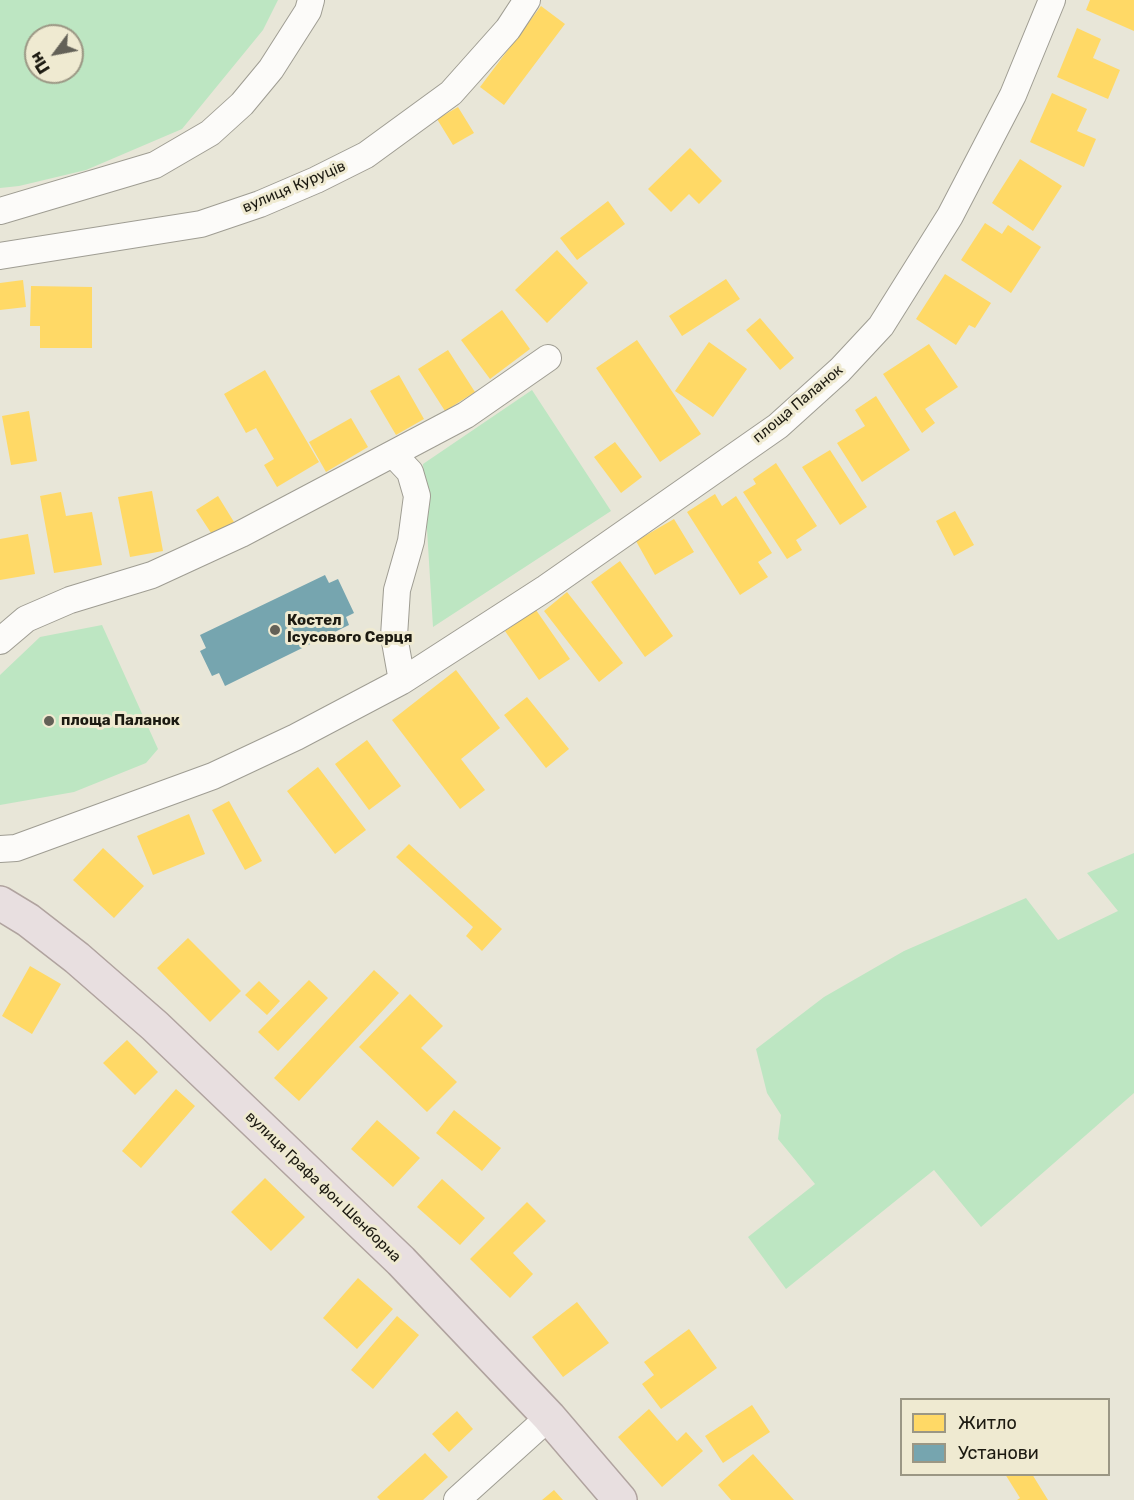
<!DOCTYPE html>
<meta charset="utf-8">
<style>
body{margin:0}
#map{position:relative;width:1134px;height:1500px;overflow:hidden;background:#e8e6d8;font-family:Rubik,sans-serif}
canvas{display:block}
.legend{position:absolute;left:900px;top:1398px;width:210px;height:78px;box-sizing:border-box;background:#efead1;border:2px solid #9b9784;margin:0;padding:8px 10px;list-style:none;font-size:18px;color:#1c1a11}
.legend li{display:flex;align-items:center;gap:12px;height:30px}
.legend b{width:30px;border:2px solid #9b9784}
.north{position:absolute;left:24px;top:24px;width:60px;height:60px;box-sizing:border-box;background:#efead1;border:2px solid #9b9784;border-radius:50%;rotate:238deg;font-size:16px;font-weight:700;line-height:24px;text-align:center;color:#1c1a11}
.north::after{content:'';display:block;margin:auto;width:21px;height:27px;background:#636157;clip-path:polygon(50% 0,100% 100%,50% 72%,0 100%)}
</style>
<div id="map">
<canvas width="1134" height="1500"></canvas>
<ul class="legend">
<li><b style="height:16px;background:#ffd966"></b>Житло</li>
<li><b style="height:16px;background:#76a5af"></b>Установи</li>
</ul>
<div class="north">Пн</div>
</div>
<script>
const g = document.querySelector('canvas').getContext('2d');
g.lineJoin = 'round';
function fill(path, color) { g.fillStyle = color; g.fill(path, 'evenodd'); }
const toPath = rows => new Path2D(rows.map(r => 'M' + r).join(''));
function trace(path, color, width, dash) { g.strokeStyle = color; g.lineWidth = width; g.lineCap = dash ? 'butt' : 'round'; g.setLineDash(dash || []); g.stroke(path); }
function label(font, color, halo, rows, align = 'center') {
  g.font = font + ' Rubik,sans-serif'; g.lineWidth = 6; g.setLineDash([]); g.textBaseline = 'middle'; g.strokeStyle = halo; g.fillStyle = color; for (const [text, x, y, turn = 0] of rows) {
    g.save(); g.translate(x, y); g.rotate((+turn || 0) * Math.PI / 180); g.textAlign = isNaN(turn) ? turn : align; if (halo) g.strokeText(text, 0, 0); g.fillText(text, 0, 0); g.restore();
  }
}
const green = toPath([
 [0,0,278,0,263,30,182,129,86,170,19,186,0,188],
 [36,36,72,36,72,72,36,72],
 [532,390,611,511,433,627,423,464],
 [102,625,158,749,146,763,74,792,0,805,0,675,40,637],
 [1134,853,1134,1093,981,1227,934,1170,786,1289,748,1237,815,1184,778,1139,781,1115,767,1093,756,1049,824,997,904,951,1026,898,1058,940,1118,911,1087,873]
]);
const homes = toPath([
 [1090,0,1134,0,1134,31,1086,10],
 [541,6,565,24,504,105,480,87],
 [1077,28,1101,39,1093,58,1120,70,1108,99,1057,77],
 [1052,93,1087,109,1077,131,1096,139,1084,167,1030,142],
 [458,107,474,133,453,145,437,119],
 [690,148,722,181,699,204,689,194,671,212,648,189],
 [1020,159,1062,186,1033,231,992,203],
 [608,201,625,224,577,260,560,238],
 [985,223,1002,234,1008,225,1041,247,1011,293,961,260],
 [557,250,588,283,547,323,515,290],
 [945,274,991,303,975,328,969,325,956,345,916,319],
 [726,279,740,299,682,336,669,316],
 [23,280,26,307,0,310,0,283],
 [31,286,92,287,92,348,40,348,40,326,30,326],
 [502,310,530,349,490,379,461,340],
 [760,318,794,358,780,370,746,330],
 [637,340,701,434,660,462,596,368],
 [709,342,747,369,713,417,675,391],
 [929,344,958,387,925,409,935,423,922,433,883,374],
 [448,350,475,392,445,411,418,369],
 [265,370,319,462,277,487,264,465,274,459,256,428,246,433,224,394],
 [399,375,424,419,396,435,370,391],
 [876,396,910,450,862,482,837,443,865,426,855,410],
 [29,411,37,461,11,465,2,416],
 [351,418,368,447,326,472,309,442],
 [615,442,642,477,621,493,594,457],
 [830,450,867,507,840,525,802,467],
 [776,463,817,526,796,540,802,550,787,559,743,492,756,484,753,479],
 [152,491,163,551,130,557,118,497],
 [61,492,66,516,92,512,102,565,54,573,40,496],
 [715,494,722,506,736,496,772,553,758,562,768,577,740,595,687,512],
 [218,496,234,522,213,536,196,510],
 [955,511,974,545,954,556,936,521],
 [674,519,694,552,655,575,636,541],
 [28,534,35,574,0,580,0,539],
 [620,561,673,636,645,657,591,582],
 [567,592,623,663,599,682,544,611],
 [536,610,570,659,539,680,505,631],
 [456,670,500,728,461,759,485,790,460,809,392,720],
 [527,697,569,749,546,768,504,715],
 [367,740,401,786,369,810,335,764],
 [318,767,366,830,335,854,287,791],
 [229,801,262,861,245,870,212,810],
 [189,814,205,854,153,875,137,836],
 [409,844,502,929,482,951,466,936,473,927,396,857],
 [103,848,144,886,114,918,73,880],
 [188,938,241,991,210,1022,157,968],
 [30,966,61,984,32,1034,2,1016],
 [374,970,399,993,299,1101,274,1078],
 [309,980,328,998,278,1051,258,1032],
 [259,981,280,1001,267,1015,245,995],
 [410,994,443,1026,421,1048,457,1082,427,1112,359,1047],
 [127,1040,158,1072,135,1095,103,1063],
 [176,1089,195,1106,141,1168,122,1151],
 [454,1110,501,1148,482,1171,436,1133],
 [377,1120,420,1158,393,1187,351,1149],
 [265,1178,305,1217,271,1251,231,1212],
 [442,1179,485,1218,460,1245,417,1207],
 [527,1202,546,1221,513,1253,533,1274,510,1298,470,1259],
 [358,1278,393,1309,357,1349,323,1318],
 [577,1302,609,1343,563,1377,532,1337],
 [397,1316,419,1335,373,1389,351,1370],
 [689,1329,717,1368,661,1409,642,1384,654,1375,644,1362],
 [752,1405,770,1432,723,1463,705,1436],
 [649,1409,677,1441,686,1432,703,1451,662,1487,618,1437],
 [457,1411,473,1429,449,1452,432,1434],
 [425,1453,448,1477,423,1500,380,1500,377,1497],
 [753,1454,794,1500,731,1500,718,1485],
 [1005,1474,1032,1474,1048,1500,1017,1500,1020,1498],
 [554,1490,563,1500,542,1500]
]);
const public = toPath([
 [325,575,329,583,338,579,354,613,346,617,349,625,225,686,219,673,212,676,200,651,206,648,200,635]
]);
const minor = toPath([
 [0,211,155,165,210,133,242,104,271,69,308,11,311,0],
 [0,256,201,224,260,204,316,180,366,155,451,93,508,29,527,0],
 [393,454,410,472,417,496,411,541,397,590,394,636,402,681],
 [0,641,26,619,70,600,152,575,241,534,466,415,548,358],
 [0,849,16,848,213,776,296,737,402,681,546,588,778,426,840,370,881,326,950,216,1013,95,1052,0],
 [457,1500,549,1417]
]);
const trunk = toPath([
 [0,903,28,920,77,958,155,1026,401,1261,549,1417,620,1500]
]);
const markers = [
 [275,630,6,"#636157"],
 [49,721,6,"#636157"]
];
const streetNames = [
 ["вулиця Куруців",294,187,-23],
 ["площа Паланок",798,404,-40],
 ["вулиця Графа фон Шенборна",323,1187,44]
];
const poiNames = [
 ["Костел",287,621],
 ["Ісусового Серця",287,638],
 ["площа Паланок",61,721]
];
fill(green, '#bde6c2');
fill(homes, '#ffd966');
fill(public, '#76a5af');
trace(minor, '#9f9d93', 28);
trace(trunk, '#b0a39f', 36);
trace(minor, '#fcfbf9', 26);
trace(trunk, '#e8dfe0', 33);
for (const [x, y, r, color] of markers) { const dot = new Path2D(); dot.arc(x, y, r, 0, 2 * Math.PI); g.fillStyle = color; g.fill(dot); trace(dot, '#efead1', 2); }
label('15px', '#1c1a11', '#efead1', streetNames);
label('bold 15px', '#1c1a11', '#efead1', poiNames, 'left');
</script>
